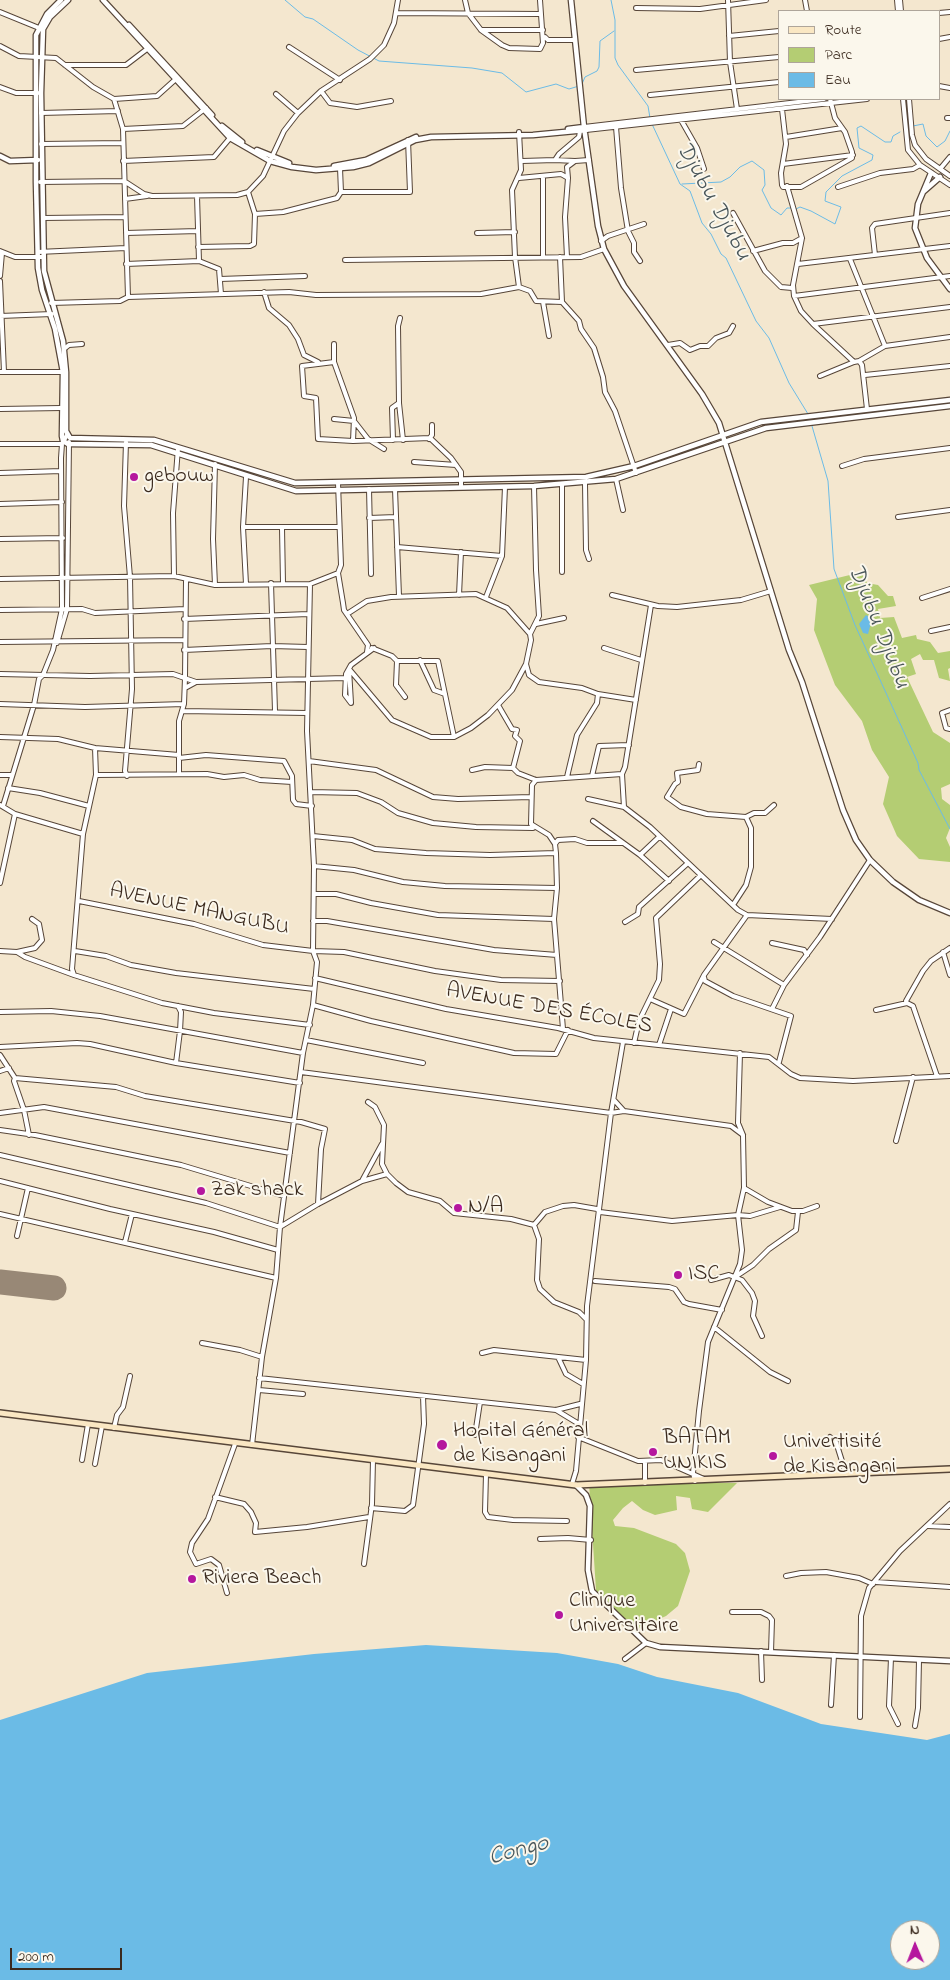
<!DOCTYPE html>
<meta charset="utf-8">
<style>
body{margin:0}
#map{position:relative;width:950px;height:1980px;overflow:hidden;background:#f4e7cf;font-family:"Indie Flower",sans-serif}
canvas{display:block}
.legend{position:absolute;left:778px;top:10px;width:162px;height:90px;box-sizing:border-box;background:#fbf7ec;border:1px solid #aea59a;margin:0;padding:6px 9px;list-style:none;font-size:15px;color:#3b2a1e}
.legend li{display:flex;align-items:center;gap:10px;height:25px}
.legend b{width:25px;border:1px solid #aea59a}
.north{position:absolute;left:890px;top:1920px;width:50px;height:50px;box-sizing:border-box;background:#fbf7ec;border:1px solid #aea59a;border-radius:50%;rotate:359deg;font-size:14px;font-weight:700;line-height:20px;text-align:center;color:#3b2a1e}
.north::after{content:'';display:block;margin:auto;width:18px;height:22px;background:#b5179e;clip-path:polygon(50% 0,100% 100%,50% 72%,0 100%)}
.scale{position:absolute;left:10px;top:1948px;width:112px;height:22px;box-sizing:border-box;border:2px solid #3b2a1e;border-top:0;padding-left:6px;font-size:15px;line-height:18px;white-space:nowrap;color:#3b2a1e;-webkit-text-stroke:4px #fbf7ec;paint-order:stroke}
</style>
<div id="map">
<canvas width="950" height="1980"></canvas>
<ul class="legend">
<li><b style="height:6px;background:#fae7c3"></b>Route</li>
<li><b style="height:14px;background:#b4cd73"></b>Parc</li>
<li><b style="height:14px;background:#6bbbe6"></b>Eau</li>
</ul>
<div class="north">N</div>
<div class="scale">200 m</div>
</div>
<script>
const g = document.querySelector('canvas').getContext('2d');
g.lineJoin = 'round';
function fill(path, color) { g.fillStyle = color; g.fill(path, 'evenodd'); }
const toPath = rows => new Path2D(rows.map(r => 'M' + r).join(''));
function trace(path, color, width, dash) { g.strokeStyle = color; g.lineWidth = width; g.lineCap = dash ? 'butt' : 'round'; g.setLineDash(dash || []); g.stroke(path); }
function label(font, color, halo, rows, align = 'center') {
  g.font = font + ' "Indie Flower",sans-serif'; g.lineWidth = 4; g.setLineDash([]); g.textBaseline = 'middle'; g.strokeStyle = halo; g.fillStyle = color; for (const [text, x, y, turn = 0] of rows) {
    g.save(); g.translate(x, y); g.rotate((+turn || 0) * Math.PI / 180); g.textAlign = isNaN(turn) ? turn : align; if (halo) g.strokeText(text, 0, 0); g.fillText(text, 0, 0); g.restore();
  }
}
const green = toPath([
 [862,572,867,583,878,585,888,596,893,596,896,606,878,609,880,618,894,617,902,638,916,635,917,639,930,642,938,653,950,651,950,668,948,669,950,681,939,678,934,660,923,660,920,654,911,659,916,674,907,677,933,732,950,743,950,784,941,788,942,799,950,805,950,828,946,838,950,847,950,862,919,859,897,836,883,804,889,777,872,750,862,721,835,685,814,630,817,599,809,585],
 [589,1483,737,1483,708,1512,692,1509,690,1498,676,1496,677,1510,655,1515,643,1510,632,1501,623,1508,613,1520,615,1526,634,1528,676,1544,685,1553,690,1571,678,1606,666,1616,633,1631,596,1590]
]);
const water = toPath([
 [866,615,872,619,868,634,863,633,859,624],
 [426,1645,557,1653,618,1664,657,1677,738,1693,821,1724,927,1740,950,1734,950,1980,0,1980,0,1720,147,1673,314,1654],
 [900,1930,930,1930,930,1960,900,1960]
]);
const stream = toPath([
 [285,0,305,17,313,19,358,50,379,61,472,68,502,73,526,92,556,84,569,89,579,86],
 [611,0,615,20,615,58,618,65,648,106,650,118],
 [582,84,585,77,597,71,599,67,600,41,614,31],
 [652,124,680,184,690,191,702,223,711,234,721,254,726,258,756,321,769,338,789,383,808,414],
 [913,126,923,124,926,136,937,147,945,141,950,131],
 [682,184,721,182,730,177,740,167,752,161,764,170,765,185,762,190,771,208,781,215,787,208,792,208],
 [796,209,800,207,811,211,835,224,841,207,825,201,826,192,842,176,872,160,873,155,859,148,857,128,861,126,885,142,891,142,893,136,900,132],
 [812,426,828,481,834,569,855,625,918,763,919,770,950,829]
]);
const runway = toPath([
 [0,1282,54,1288]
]);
const minor = toPath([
 [465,0,468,13,481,30,502,45,509,48,540,49,543,43,540,0],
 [728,0,730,62,737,109],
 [805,0,807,11],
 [897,0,898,11],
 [900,0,901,11],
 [636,8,700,9,766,0],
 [0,12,39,28],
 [396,13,540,14],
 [939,13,950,12],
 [481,30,543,30],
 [729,36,779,31],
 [545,37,548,40,575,40],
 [939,39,950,37],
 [0,46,19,56,56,58,93,87,114,99,157,96,177,78],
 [289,47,340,80],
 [65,65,126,65,147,49],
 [636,70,779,57],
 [939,86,950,88],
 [0,87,16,93,38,93],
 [321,91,330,103,357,107,391,101],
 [276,94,298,113],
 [650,95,779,82],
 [114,99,123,129,128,297],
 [903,99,908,150,920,165,950,185],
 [909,99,912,135,915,145,926,159,950,176],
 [782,109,786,144,781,173,782,185,783,187,801,187,852,158,852,152,845,132,835,118,830,99],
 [41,113,118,111],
 [947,118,950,118],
 [681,120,697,148,704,169],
 [584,127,824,99],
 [616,127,621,188,628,231,634,243,634,252,640,261],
 [123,129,183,126,206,108],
 [586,130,867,99],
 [786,137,842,128],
 [41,144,123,143],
 [555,160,575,161],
 [123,161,214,157,230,138],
 [522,161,555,160,559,154,579,137,580,131],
 [783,164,853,155],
 [940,169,950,157],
 [519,178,561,174,568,178,567,167,575,161,589,160],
 [40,182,124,181,144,194,152,196,237,195,248,192,263,176,284,131,298,113,321,91,370,59,384,45,394,23,398,0],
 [787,186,802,238,793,285,794,296,801,311,813,324,854,362,859,361,862,365,867,409],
 [838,187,880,173,913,169,920,165],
 [341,192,410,192,408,140],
 [197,196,199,261],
 [125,199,147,196],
 [733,213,765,271,781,287,792,288],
 [255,214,283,212,337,198,341,192,340,168],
 [43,218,125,217],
 [126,233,198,231],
 [477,233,515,232],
 [601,241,608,236,644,224],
 [198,247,250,246,254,244,255,214,248,192],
 [0,251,15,257,43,257],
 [753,251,783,243,793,243,802,238],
 [38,252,126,248],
 [875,255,872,228,875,224,950,213],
 [543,257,543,176],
 [560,257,562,302,579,321,581,329,594,348,603,377,605,392,615,411,636,473],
 [567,257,565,217,568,178],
 [850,259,885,346],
 [345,260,581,257,604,249],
 [126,264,199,261,219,269,221,294],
 [798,264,950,246],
 [0,276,2,253],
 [220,279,305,276],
 [0,281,4,372],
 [519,287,530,291,536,301,562,302],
 [264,292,269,308,289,325,298,339,304,355,318,362],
 [794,296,950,276],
 [543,302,549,336],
 [51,303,120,301,128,297,289,292,316,295,481,294,519,287,515,257,512,190,521,170,519,132],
 [0,316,52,314],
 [813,324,950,307],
 [334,344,334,362,354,418,353,441],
 [668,345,680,343,690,350,700,346,708,346,716,338,729,333,733,326],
 [64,349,69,345,82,344],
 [859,361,885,346,950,337],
 [334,362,302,366,304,396,316,398,318,439,353,441,430,438,451,458,461,472,461,487],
 [0,372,65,372],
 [865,375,950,366],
 [820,376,854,362],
 [399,403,403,440],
 [0,409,61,408],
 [334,419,354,421,368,439,384,449],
 [429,439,432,435,432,425],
 [393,440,392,408,399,403,398,326,400,318],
 [126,442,124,506,130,577,132,689,125,771,127,776],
 [0,444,62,444],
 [414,462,456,465],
 [215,464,213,539,215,585],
 [842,466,864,459,950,448],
 [0,473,61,471],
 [616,479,623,510],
 [338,483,341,565,338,573,343,603,344,610,368,645,367,652],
 [585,483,586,550,589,559],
 [369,489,371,574],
 [395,489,399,596],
 [0,504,62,502],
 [898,517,950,510],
 [369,518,396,517],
 [243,527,339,527],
 [282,528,283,583],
 [0,539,63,538],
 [397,547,502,556],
 [562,572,562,484],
 [174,576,173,513,178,448],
 [0,579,174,576,215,585,310,584],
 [271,583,275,711],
 [246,584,243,527,246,477],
 [459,595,461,552],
 [612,595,658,606,677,607,741,600,771,591],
 [486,597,502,556,505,487],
 [922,598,950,589],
 [651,605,625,767,622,774,624,807,650,827,738,910,747,915,832,919],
 [0,610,82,609,95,613,185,609],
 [347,614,367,601,391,597,476,594,507,608,530,634,531,640,526,664,512,690,488,715,471,728,454,737,431,737,392,720,349,669],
 [184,619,308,614],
 [536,624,564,618],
 [931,631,950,627],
 [530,634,539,616,536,570,534,486],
 [0,642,184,640],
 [57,643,67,609,69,442],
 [372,648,392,656,397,661],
 [604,648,641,660],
 [184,650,272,646,308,647],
 [420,660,434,690,445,694],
 [526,664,529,675,539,682,582,688,598,694,636,700],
 [349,669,351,703,345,695,346,674,351,665,374,648],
 [0,674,90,676,173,674,196,682],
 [185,688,196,682,345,678],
 [405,697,396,685,397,661,438,661,454,737],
 [0,704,85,707,184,704],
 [498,705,512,729,517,730,515,736,520,741,513,768],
 [950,710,942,713,946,728,950,729],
 [183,711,307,713],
 [0,737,58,739,95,748,96,775,83,834,72,969,74,975],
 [95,748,179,755],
 [179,758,206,755,284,761,292,776,293,800,296,804,312,806],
 [309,761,376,770,433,797,458,799,531,797],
 [699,764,698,770,677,773,678,782,675,784,667,797,681,807,707,814,746,817],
 [472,770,485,767,513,768,518,773,536,780,622,774],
 [179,773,179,721,184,704,185,678,186,580],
 [0,775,12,775],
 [96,775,207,774,224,777,244,775,260,780,292,782],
 [592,776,599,746,629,745],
 [567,777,577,735,597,703,598,694],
 [536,780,532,785,531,824,549,835,555,844,556,853,557,888,554,919,563,1029],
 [8,788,40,793,89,806],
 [311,792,357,793,381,802,398,813,433,823,476,827,533,828],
 [588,799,624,807],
 [0,805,15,814,83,834],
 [3,806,34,705,39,679,43,675,53,650,62,609,61,458,62,444,67,435],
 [593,821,640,855,669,881],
 [313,836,352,840,375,849,426,853,490,855,556,853],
 [555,844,558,840,575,839,587,843,623,843],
 [640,855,659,837],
 [314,866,354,870,403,882,445,886,557,888],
 [0,883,15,814],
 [314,894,336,894,371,903,438,915,554,919],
 [79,901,194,924,263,945,313,951,344,952,435,971,501,980,560,981],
 [733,905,746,885,751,867,751,828,746,817,754,813,765,813,774,805],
 [313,921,327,921,494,950,557,955],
 [625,922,638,914,639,907,688,863],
 [714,942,784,985],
 [772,943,804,950,807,955],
 [0,951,17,952,25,957,74,975,162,1003,214,1013,310,1025],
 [75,951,106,956,131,965,176,973,314,989],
 [17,952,35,948,42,940,39,924,32,919],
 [943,952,950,975],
 [704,977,705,981,733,996,791,1016,779,1062],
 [315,978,446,1009,558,1028,594,1038,769,1057,791,1074,800,1078,853,1081,950,1076],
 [650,999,684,1014,704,975,747,915],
 [907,1003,906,1001,923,971,931,961,950,948],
 [313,1005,371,1021,514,1053,556,1054,568,1030],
 [772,1009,784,985,820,937,870,860],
 [876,1010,907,1003,913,1006,937,1076],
 [0,1012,51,1011,100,1016,303,1053],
 [306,1040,423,1063],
 [634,1043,639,1021,659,980,660,964,656,918,700,876],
 [659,1045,671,1009],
 [0,1047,77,1043,90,1044,176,1063,300,1083],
 [0,1055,15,1078,14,1081,24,1110,29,1135],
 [176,1063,180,1031,181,1012,178,1006],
 [0,1071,9,1068],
 [301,1072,611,1113,624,1111,731,1126,743,1135],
 [15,1078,116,1087,145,1096,301,1122,325,1129,321,1149,318,1204],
 [614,1100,624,1111],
 [368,1102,375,1107,384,1125,382,1164,387,1174,396,1183,408,1192,440,1201,454,1213,511,1219,534,1225,539,1239,537,1280,540,1289,554,1302,579,1312,586,1319],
 [0,1113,44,1107,290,1153],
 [0,1130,35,1135,181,1165,284,1196],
 [896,1141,913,1077],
 [0,1155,206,1203,280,1227,318,1204,362,1181,387,1174],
 [0,1181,110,1209,214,1232,278,1250],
 [362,1181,382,1144],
 [744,1188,768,1202,792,1211,803,1211,817,1206],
 [0,1214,276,1278],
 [534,1225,545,1212,563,1206,574,1205,597,1209,600,1212,672,1221,738,1215,750,1216,780,1207],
 [17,1236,28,1188],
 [125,1242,132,1214],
 [735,1277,753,1265,769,1249,796,1230,798,1212],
 [711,1280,729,1275,742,1280,752,1293,755,1301,753,1316,762,1336],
 [595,1281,669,1287,675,1289,684,1302,689,1304,722,1310],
 [714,1327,770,1372,788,1381],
 [202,1343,240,1350,262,1357],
 [482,1353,494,1350,586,1360],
 [558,1357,566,1374,583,1384],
 [259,1378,556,1410,580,1404],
 [259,1390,303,1394],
 [556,1410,579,1424],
 [114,1428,117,1415,123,1407,130,1376],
 [475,1435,480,1402],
 [578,1437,638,1461,661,1460,704,1479],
 [830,1437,836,1442,846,1474],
 [252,1445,262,1357,276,1278,280,1227,303,1053,313,1005,317,962,313,951,314,866,307,731,310,584,338,573],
 [82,1460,88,1424],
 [645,1461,645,1483],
 [95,1464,102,1426],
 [486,1474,485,1512,488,1517,513,1520,567,1521],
 [695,1481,693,1473,699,1411,708,1342,740,1264,742,1250,738,1215,744,1188,743,1135,738,1123,740,1053],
 [572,1484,576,1471,586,1360,587,1306,611,1113,623,1042],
 [215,1497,244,1504,251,1512,256,1523,255,1532,307,1527,369,1517],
 [371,1508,405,1511,413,1505,424,1424,423,1396],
 [928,1526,950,1527],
 [540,1539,568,1538,591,1540],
 [364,1564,372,1504,373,1460],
 [786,1576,801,1573,826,1572,859,1578,873,1584],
 [876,1582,950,1587],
 [227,1593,219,1565,211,1559,196,1564,190,1552,192,1543,208,1519,235,1444],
 [732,1612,761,1612,769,1616,772,1620,771,1652],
 [761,1651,762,1680],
 [891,1658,889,1706,898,1724],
 [625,1659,646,1643],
 [831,1705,834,1655],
 [860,1717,861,1616,869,1588,900,1551,950,1504],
 [915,1726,918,1708,919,1660]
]);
const tertiary = toPath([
 [61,0,47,14,36,35,36,182,38,268,42,290,55,329,63,372,62,436,63,441,68,444,151,445,296,491,534,486,616,479,766,428,950,406],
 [68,0,50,17,43,29,41,93,44,271,63,341,66,372,66,431,70,438,154,440,295,483,586,477,634,466,761,422,950,400],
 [103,0,230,138,270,161,292,167,316,170,353,167,369,163,415,140,431,137,533,135,586,130],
 [571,0,584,127,598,226,604,249,624,286,702,394,719,423,789,650,802,682,843,810,856,840,870,860,893,882,919,900,950,913],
 [129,25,212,115],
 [222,126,242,142],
 [568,129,584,127],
 [257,150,289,163],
 [0,156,10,161,38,160],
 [334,166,366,160,416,137],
 [931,173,918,204,915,228,927,258,950,289],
 [924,191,940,177],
 [576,1485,586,1495,590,1506,588,1570,592,1591,646,1643,660,1647,950,1661]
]);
const secondary = toPath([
 [0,1413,576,1485,950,1469]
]);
const markers = [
 [134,477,5,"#b5179e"],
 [201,1191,5,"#b5179e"],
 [458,1208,5,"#b5179e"],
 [678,1275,5,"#b5179e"],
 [442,1445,6,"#b5179e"],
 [653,1452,5,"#b5179e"],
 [773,1456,5,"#b5179e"],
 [192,1579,5,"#b5179e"],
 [559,1615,5,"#b5179e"]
];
const poiNames = [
 ["gebouw",144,477],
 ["Zak shack",211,1191],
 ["N/A",468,1208],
 ["ISC",688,1275],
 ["Hopital Général",453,1432],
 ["de Kisangani",453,1457],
 ["BATAM",663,1439],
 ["UNIKIS",663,1464],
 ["Univertisité",783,1443],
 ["de Kisangani",783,1468],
 ["Riviera Beach",202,1579],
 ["Clinique",569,1602],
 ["Universitaire",569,1627]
];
const streetNames = [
 ["AVENUE MANGUBU",199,911,12],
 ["AVENUE DES ÉCOLES",549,1010,10]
];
const waterNames = [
 ["Djubu Djubu",712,202,61],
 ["Djubu Djubu",877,627,68],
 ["Congo",519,1852,-15]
];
fill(green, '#b4cd73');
fill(water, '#6bbbe6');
trace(stream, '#6bbbe6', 1);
trace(runway, '#988876', 25);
trace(minor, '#574639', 6);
trace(tertiary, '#574639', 7);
trace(secondary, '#574639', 8);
trace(minor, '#fff', 4);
trace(tertiary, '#fff', 4.5);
trace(secondary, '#fae7c3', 5);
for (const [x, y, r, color] of markers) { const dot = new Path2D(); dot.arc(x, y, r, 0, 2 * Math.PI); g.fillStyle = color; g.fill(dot); trace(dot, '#fbf7ec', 2); }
label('22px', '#3b2a1e', '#fbf7ec', poiNames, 'left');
label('22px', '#3b2a1e', '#fbf7ec', streetNames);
label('italic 24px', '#49565a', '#fbf7ec', waterNames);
</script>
